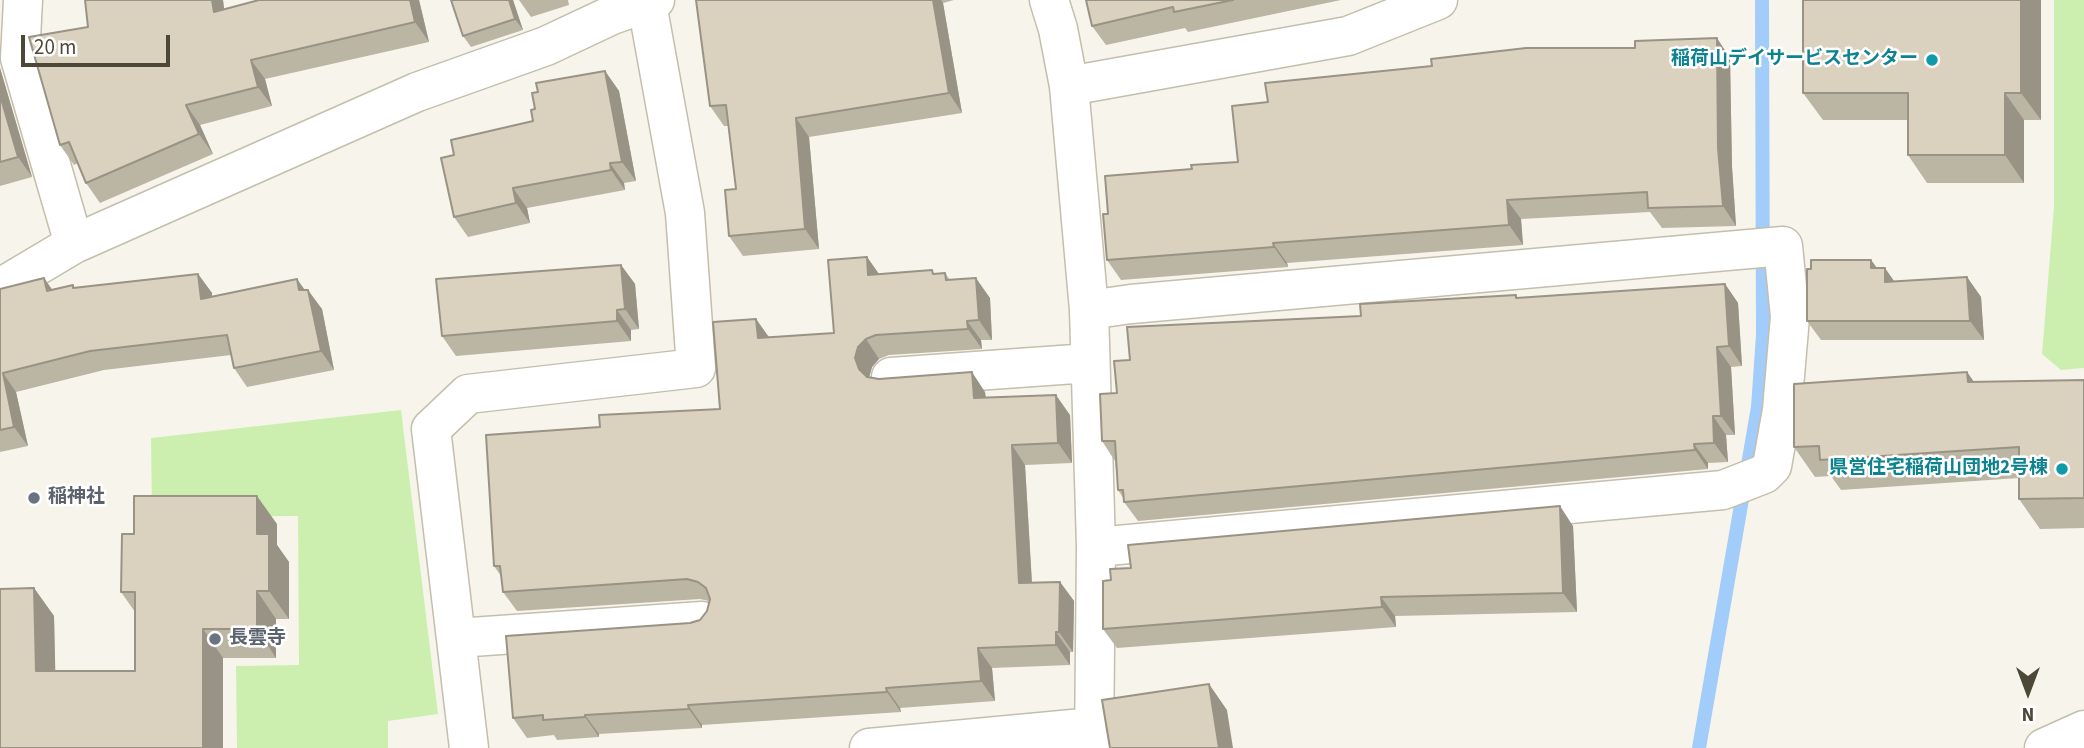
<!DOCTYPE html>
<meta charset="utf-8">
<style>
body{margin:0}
#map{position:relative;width:2084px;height:748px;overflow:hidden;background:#f7f5eb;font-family:"Source Sans 3",sans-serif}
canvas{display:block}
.north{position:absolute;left:1993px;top:657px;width:70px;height:70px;-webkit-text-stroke:5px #fff;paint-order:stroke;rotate:180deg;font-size:19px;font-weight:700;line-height:28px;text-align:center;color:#4d4737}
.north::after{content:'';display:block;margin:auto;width:24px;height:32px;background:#4d4737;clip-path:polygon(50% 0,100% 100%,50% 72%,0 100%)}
.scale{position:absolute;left:21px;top:35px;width:149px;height:32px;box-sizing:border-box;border:4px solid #4d4737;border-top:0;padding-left:9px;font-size:21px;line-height:24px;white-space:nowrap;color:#4d4737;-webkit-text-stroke:5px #fff;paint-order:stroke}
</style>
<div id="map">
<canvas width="2084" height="748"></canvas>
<div class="north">N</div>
<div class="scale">20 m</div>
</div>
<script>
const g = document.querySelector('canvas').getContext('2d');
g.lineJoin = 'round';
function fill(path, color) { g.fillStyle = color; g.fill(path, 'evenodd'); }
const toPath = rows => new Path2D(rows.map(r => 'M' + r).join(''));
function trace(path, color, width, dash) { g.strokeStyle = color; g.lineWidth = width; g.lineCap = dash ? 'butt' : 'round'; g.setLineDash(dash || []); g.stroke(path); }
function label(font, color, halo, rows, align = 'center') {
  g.font = font + ' "Source Sans 3","Noto Sans JP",sans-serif'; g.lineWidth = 5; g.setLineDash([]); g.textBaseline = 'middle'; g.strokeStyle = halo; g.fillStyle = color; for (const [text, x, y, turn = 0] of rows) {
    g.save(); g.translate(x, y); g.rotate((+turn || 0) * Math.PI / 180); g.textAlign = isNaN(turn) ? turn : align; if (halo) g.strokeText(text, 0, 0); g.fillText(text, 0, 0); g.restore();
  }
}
const green = toPath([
 [2054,0,2084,0,2084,368,2061,370,2042,354,2054,207],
 [401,410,438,714,388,721,388,748,237,748,236,666,299,665,298,516,152,517,151,438]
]);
const stream = toPath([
 [1699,748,1758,407,1763,335,1762,0]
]);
const minor = toPath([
 [23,0,20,58,74,244],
 [1049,0,1058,29,1069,86,1089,310,1096,547,1094,748],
 [1069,86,1348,36,1438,0],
 [0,288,74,244,417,92,546,46,612,15,655,0],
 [1089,310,1131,304,1783,246,1790,317,1782,410,1772,466,1764,474,1723,490,1096,547],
 [891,377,1089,363],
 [457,638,702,621],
 [469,748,431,429,468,394,696,368,685,213,647,4],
 [869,748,1094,727],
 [2044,748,2084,730]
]);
const wall = toPath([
 [85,0,223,0,224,9,419,0,429,42,265,79,272,106,200,125,213,154,100,203,86,183,78,163,74,165,60,145,88,27],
 [513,0,523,30,471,47,463,36],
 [519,0,568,0,569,5,531,17],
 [696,0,954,0,943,3,962,113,809,137,819,249,743,256,729,236,736,189,728,126,724,126,710,106],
 [1086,0,1341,0,1188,32,1185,28,1106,45,1092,26],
 [2041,0,2041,120,2024,120,2024,183,1927,183,1908,155,1908,120,1823,120,1803,93],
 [1730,58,1732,167,1736,226,1662,228,1650,212,1521,219,1523,245,1287,263,1288,267,1121,280,1107,260,1108,214,1192,169,1238,162],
 [0,68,32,177,0,186],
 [605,71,619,91,636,181,624,183,625,190,527,208,530,223,468,237,454,217,454,155,533,121,535,109],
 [867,257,879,274,932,270,934,274,945,273,950,280,990,298,992,340,981,340,982,349,889,355,879,359,872,367,869,377,985,392,986,398,1070,415,1072,463,1025,465,1032,582,1060,582,1074,601,1073,652,1070,652,1070,665,992,668,995,701,900,708,901,712,702,725,702,728,599,734,599,737,557,740,554,735,527,738,513,718,690,623,700,620,707,611,709,601,700,599,517,611,503,592,501,576,494,566,600,427,720,409,756,319,769,337,834,333],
 [1871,260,1877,268,1894,281,1967,277,1981,297,1984,340,1821,340,1807,321],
 [621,265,635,284,639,329,631,330,631,341,456,356,442,336],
 [198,274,212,293,212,297,305,290,322,309,334,370,247,387,234,368,231,355,104,370,16,392,28,446,0,452,0,289,44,278,52,290,73,285,75,288],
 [1725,284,1738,303,1742,366,1731,367,1735,435,1726,435,1728,462,1708,463,1708,469,1138,521,1124,502,1124,499,1118,490,1115,461,1102,441,1117,393,1130,360,1516,295,1518,298],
 [1967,372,1974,382,2084,380,2084,528,2040,529,2019,499,2019,478,1841,490,1831,476,1815,477,1794,447],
 [277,524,277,545,289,562,289,619,276,619,276,658,223,658,223,748,0,748,34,588,54,616,55,671,135,671,135,612,121,592,134,534],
 [1573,526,1577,612,1395,616,1396,627,1117,648,1103,629,1111,580]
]);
const shadedWall = toPath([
 [212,0,223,0,227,32,214,12],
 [410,0,419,0,429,42,415,22],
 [509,0,513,0,523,30,515,19],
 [933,0,941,0,943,3,962,113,949,93],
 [2021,0,2041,0,2041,120,2021,93],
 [1717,38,1730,58,1732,167,1736,226,1723,206,1718,148],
 [251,60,265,79,272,106,258,87],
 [0,68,32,177,18,157,0,95],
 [605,71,619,91,636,181,622,162],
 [2005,93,2024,120,2024,183,2005,155],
 [186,105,200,125,213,154,199,134],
 [796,118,809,137,819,249,805,229],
 [610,163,624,183,625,190,611,170],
 [513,188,527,208,530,223,516,203],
 [1507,200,1521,219,1523,245,1509,225],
 [1273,243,1287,263,1288,267,1274,247],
 [867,257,881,277,868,275],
 [1871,260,1885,279,1885,268,1899,288,1899,301,1871,268],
 [621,265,635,284,639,329,625,309],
 [198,274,212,293,214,318,201,299],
 [1967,277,1981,297,1984,340,1970,321],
 [44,278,58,298,47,291],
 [976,278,990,298,992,340,979,320],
 [297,279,310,297,308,290,322,309,334,370,321,351,299,290],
 [1725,284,1738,303,1742,366,1729,346],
 [617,310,631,330,631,341,617,321],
 [756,319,770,339,758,338],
 [967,321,981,340,982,349,968,329],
 [866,339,879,359,872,367,869,378,859,369,855,358,858,347],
 [1717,347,1731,367,1735,435,1721,416],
 [972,372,985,392,988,418,974,398],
 [1967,372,1988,402,1968,382],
 [3,373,16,392,28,446,14,427],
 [1056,395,1070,415,1072,463,1058,443],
 [1713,416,1726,435,1728,462,1714,443],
 [1694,444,1708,463,1708,469,1695,450],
 [1012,445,1025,465,1033,603,1019,583],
 [257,496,277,524,277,545,289,562,289,619,269,591,257,534],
 [1560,506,1573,526,1577,612,1563,593],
 [1060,582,1074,601,1073,652,1059,632],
 [34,588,54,616,56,699,36,671],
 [257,591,276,619,276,658,257,629],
 [1381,597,1395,616,1396,627,1382,607],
 [203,629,223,658,223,748,203,748],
 [1056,632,1070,652,1070,665,1056,645],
 [978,648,992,668,995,701,981,681],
 [1209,684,1227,710,1233,748,1219,748],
 [886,688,900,708,901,712,887,692],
 [688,705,702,725,702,728,689,709],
 [585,715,599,734,599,737,585,717]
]);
const building = toPath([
 [85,0,212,0,214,12,259,0,410,0,415,22,251,60,258,87,186,105,199,134,86,183,69,142,60,145,29,37,88,27,85,0],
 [451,0,509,0,515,19,463,36,451,0],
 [696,0,933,0,949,93,796,118,805,229,729,236,725,190,736,189,726,105,710,106,696,0],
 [1086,0,1233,0,1174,12,1173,7,1092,26,1086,0],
 [1803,0,2021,0,2021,93,2005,93,2005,155,1908,155,1908,93,1803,93,1803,0],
 [1717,38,1718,148,1723,206,1648,208,1647,192,1507,200,1509,225,1273,243,1274,247,1107,260,1103,214,1108,214,1105,176,1192,169,1191,165,1238,162,1232,106,1268,102,1265,83,1432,66,1431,59,1526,48,1635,48,1635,41,1717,38],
 [605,71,622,162,610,163,611,170,513,188,516,203,454,217,441,158,454,155,451,140,533,121,531,110,535,109,532,93,538,92,536,83,605,71],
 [0,95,18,157,0,162,0,95],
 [867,257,868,275,932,270,933,274,945,273,946,280,976,278,979,320,967,321,968,329,876,335,866,339,858,347,855,358,859,369,867,377,879,379,972,372,974,398,1056,395,1058,443,1012,445,1019,583,1060,582,1059,632,1056,632,1056,645,978,648,981,681,886,688,887,692,688,705,689,709,585,715,585,717,543,720,543,715,513,718,506,636,690,623,700,620,707,611,710,599,706,588,698,582,687,579,503,592,500,566,494,566,486,435,600,427,599,415,720,409,713,322,756,319,758,338,834,333,828,260,867,257],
 [1811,260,1871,260,1871,268,1885,268,1885,282,1967,277,1970,321,1807,321,1807,269,1811,269,1811,260],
 [621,265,625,309,617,310,617,321,442,336,436,279,621,265],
 [198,274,201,299,297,279,299,290,308,290,321,351,234,368,227,335,90,351,3,373,14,427,0,430,0,289,44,278,47,291,73,285,73,288,198,274],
 [1725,284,1729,346,1717,347,1721,416,1713,416,1714,443,1694,444,1695,450,1124,502,1123,490,1118,490,1115,441,1102,441,1100,394,1117,393,1114,361,1130,360,1127,327,1361,316,1360,304,1516,295,1516,298,1725,284],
 [1967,372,1968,382,2084,380,2084,498,2019,499,2019,447,1820,460,1819,446,1794,447,1794,384,1967,372],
 [134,496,257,496,257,534,269,534,269,591,257,591,257,629,203,629,203,748,0,748,0,589,34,588,36,671,135,671,135,592,121,592,122,534,134,534,134,496],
 [1560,506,1563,593,1381,597,1382,607,1103,629,1103,581,1111,580,1110,569,1131,568,1128,545,1560,506],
 [1209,684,1219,748,1110,748,1102,700,1209,684]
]);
const markers = [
 [1932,60,7,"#0f9aa8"],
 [2062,469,7,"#0f9aa8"],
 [34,498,7,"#6b7280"],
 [215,639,7,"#6b7280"]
];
const cultureNames = [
 ["稲荷山デイサービスセンター",1918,60],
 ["県営住宅稲荷山団地2号棟",2048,469]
];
const worshipNames = [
 ["稲神社",48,498],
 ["長雲寺",229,639]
];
fill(green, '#ccefb0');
trace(stream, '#a2ccf9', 14);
trace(minor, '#c4beac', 41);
trace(minor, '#fff', 38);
fill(wall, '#bbb5a4');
fill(shadedWall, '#999386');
fill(building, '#dad2bf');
trace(building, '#999386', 2);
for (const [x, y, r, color] of markers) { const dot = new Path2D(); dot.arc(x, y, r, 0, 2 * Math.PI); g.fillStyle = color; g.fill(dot); trace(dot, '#fff', 2.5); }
label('bold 19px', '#0d838f', '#fff', cultureNames, 'right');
label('bold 19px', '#5b616d', '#fff', worshipNames, 'left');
</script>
